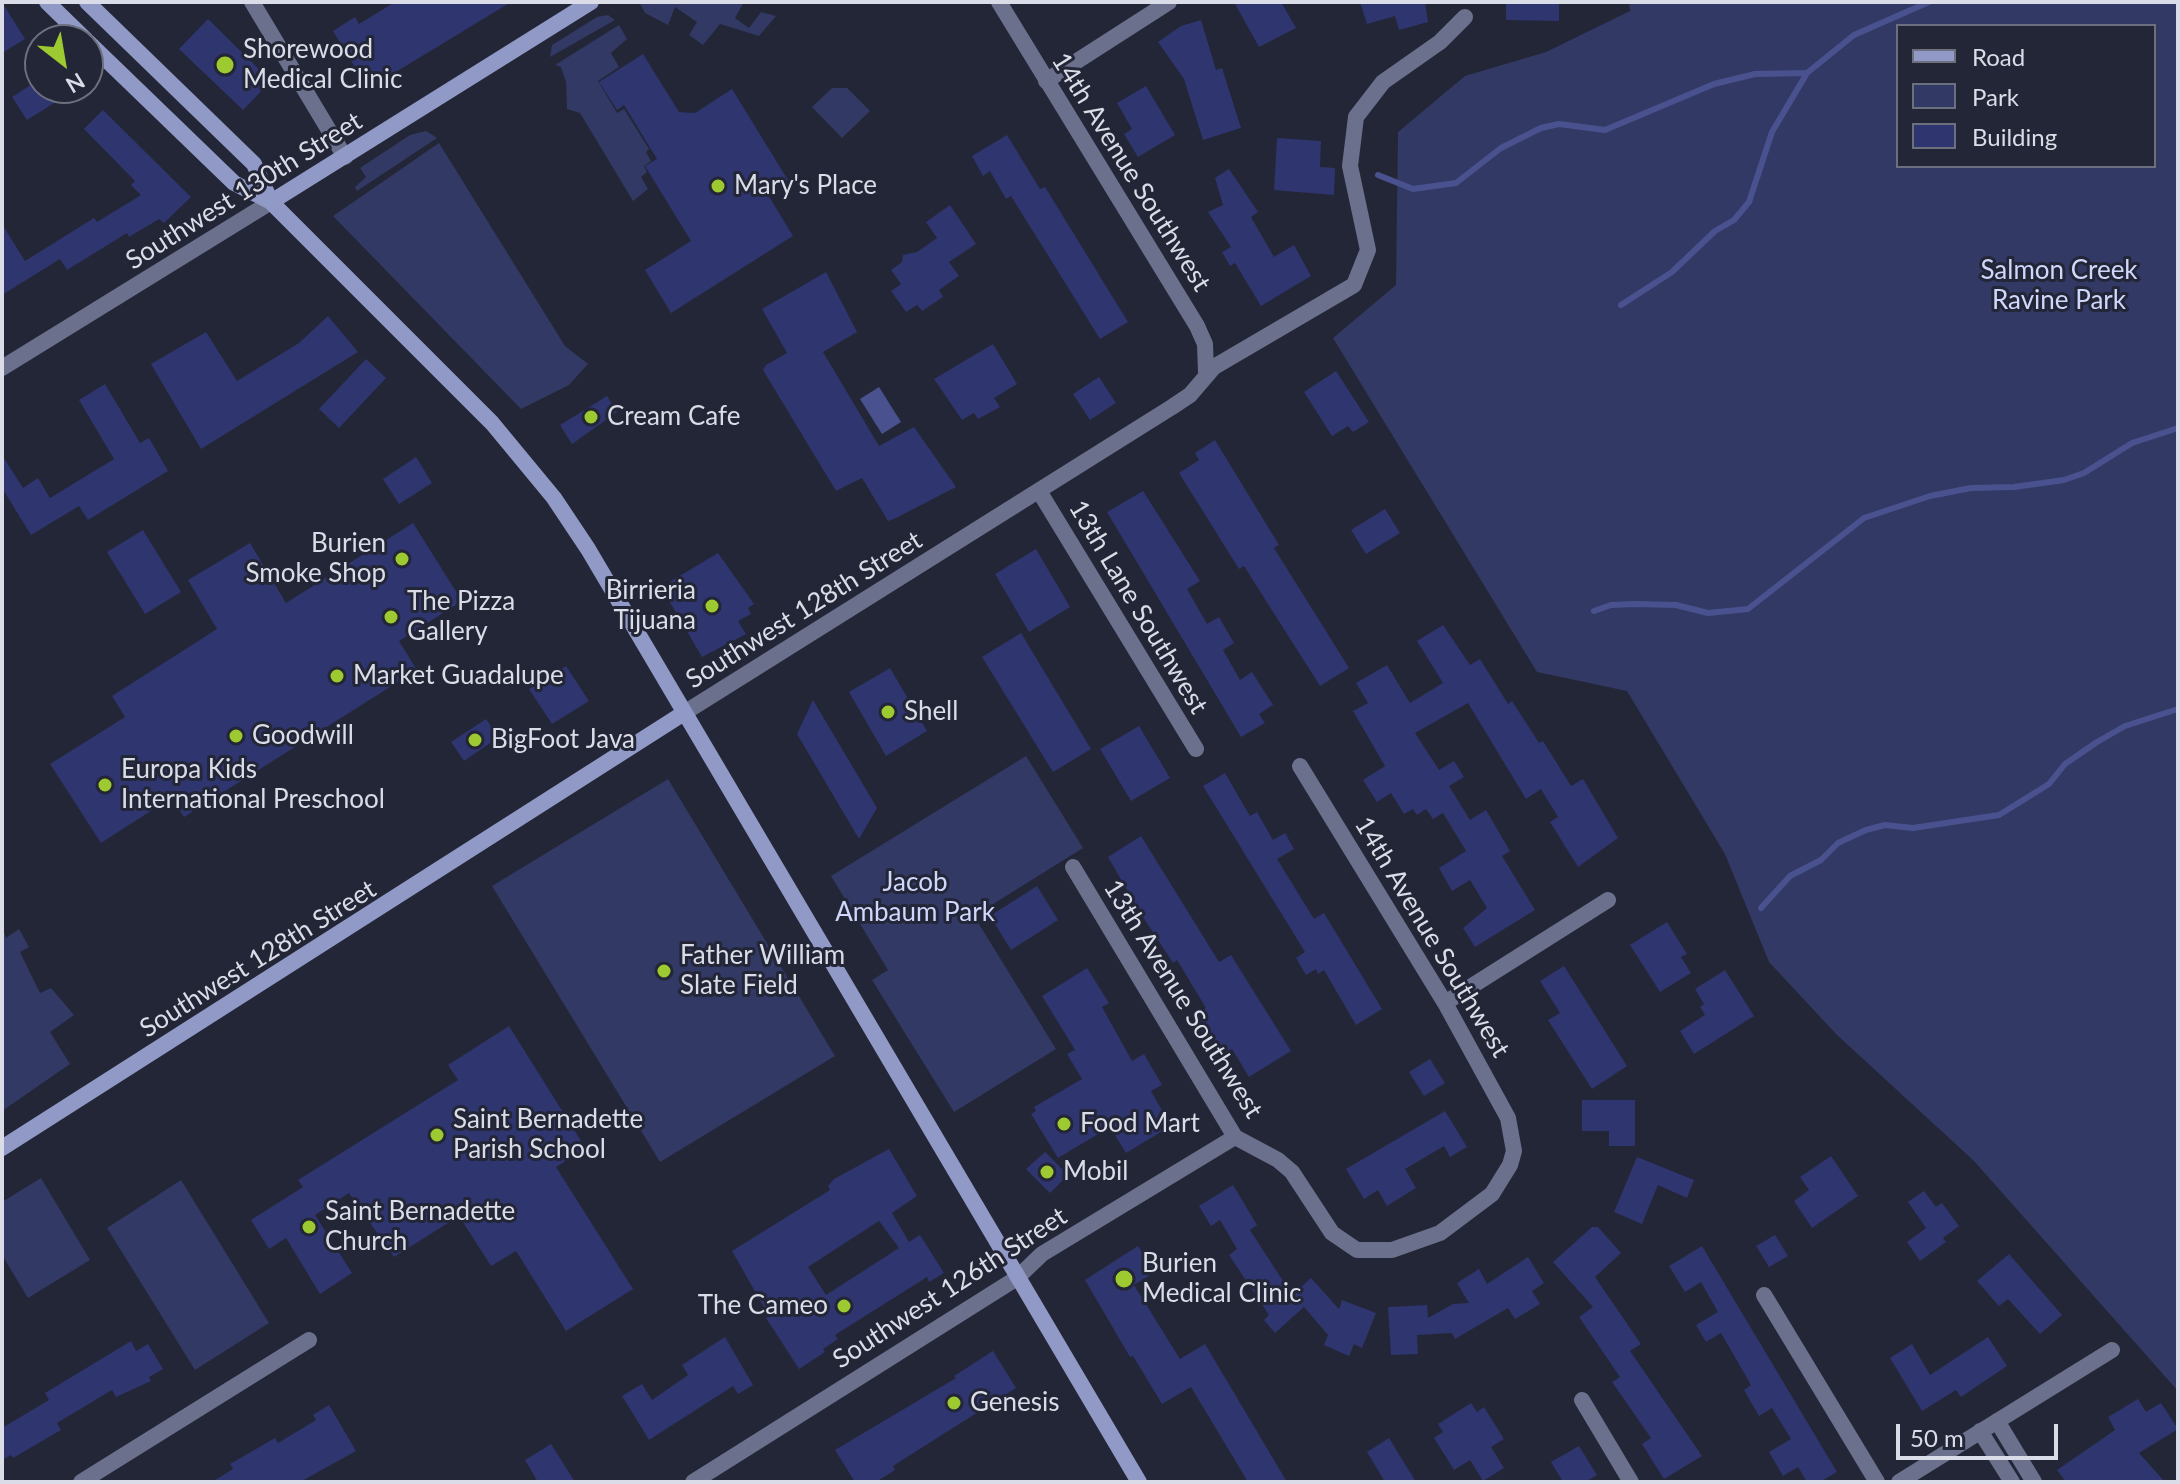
<!DOCTYPE html>
<style>
body{margin:0}
#map{position:relative;width:2180px;height:1484px;overflow:hidden;background:#232636;font-family:Lato,sans-serif}
canvas{display:block}
.frame{position:absolute;inset:0;border:4px solid #dadde7;pointer-events:none}
.legend{position:absolute;left:1896px;top:24px;width:260px;height:144px;box-sizing:border-box;background:#232636;border:2px solid #6c6f7d;margin:0;padding:10px 14px;list-style:none;font-size:24px;color:#dadde7}
.legend li{display:flex;align-items:center;gap:16px;height:40px}
.legend b{width:40px;border:2px solid #6c6f7d}
.north{position:absolute;left:24px;top:24px;width:80px;height:80px;box-sizing:border-box;background:#232636;border:2px solid #6c6f7d;border-radius:50%;rotate:149deg;font-size:22px;font-weight:700;line-height:32px;text-align:center;color:#dadde7}
.north::after{content:'';display:block;margin:auto;width:28px;height:36px;background:#9dca31;clip-path:polygon(50% 0,100% 100%,50% 72%,0 100%)}
.scale{position:absolute;left:1896px;top:1424px;width:162px;height:36px;box-sizing:border-box;border:4px solid #dadde7;border-top:0;padding-left:10px;font-size:24px;line-height:28px;white-space:nowrap;color:#dadde7;-webkit-text-stroke:6px #232636;paint-order:stroke}
</style>
<div id="map">
<canvas width="2180" height="1484"></canvas>
<div class="frame"></div>
<ul class="legend">
<li><b style="height:10px;background:#919ac7"></b>Road</li>
<li><b style="height:22px;background:#323964"></b>Park</li>
<li><b style="height:22px;background:#2f356e"></b>Building</li>
</ul>
<div class="north">N</div>
<div class="scale">50 m</div>
</div>
<script>
const g = document.querySelector('canvas').getContext('2d');
g.lineJoin = 'round';
function fill(path, color) { g.fillStyle = color; g.fill(path, 'evenodd'); }
const toPath = rows => new Path2D(rows.map(r => 'M' + r).join(''));
function trace(path, color, width, dash) { g.strokeStyle = color; g.lineWidth = width; g.lineCap = dash ? 'butt' : 'round'; g.setLineDash(dash || []); g.stroke(path); }
function label(font, color, halo, rows, align = 'center') {
  g.font = font + ' Lato,sans-serif'; g.lineWidth = 6; g.setLineDash([]); g.textBaseline = 'middle'; g.strokeStyle = halo; g.fillStyle = color; for (const [text, x, y, turn = 0] of rows) {
    g.save(); g.translate(x, y); g.rotate((+turn || 0) * Math.PI / 180); g.textAlign = isNaN(turn) ? turn : align; if (halo) g.strokeText(text, 0, 0); g.fillText(text, 0, 0); g.restore();
  }
}
const green = toPath([
 [639,2,744,2,735,18,749,28,761,12,776,16,759,36,720,24,703,45,689,35,697,22,675,7,668,25,645,13],
 [1629,2,2178,2,2178,1391,1974,1161,1836,1034,1769,962,1725,854,1627,691,1537,672,1333,338,1396,285,1398,132,1465,76,1546,52,1630,11],
 [1898,26,2154,26,2154,166,1898,166],
 [608,15,615,20,550,57,552,45,597,17],
 [619,25,627,39,611,53,619,67,598,81,617,113,624,109,649,149,646,152,651,161,644,166,647,172,641,177,648,189,633,201,580,113,567,109,566,82,561,67,555,65],
 [832,88,847,88,870,111,842,138,812,107],
 [426,131,437,138,357,191,355,187,366,177,360,168,410,135],
 [439,143,565,346,588,364,569,385,521,409,333,216],
 [1026,756,1083,848,974,916,1056,1049,954,1112,872,980,888,970,831,876],
 [668,779,835,1056,660,1162,492,886],
 [2,926,6,938,19,929,29,947,20,952,40,993,51,988,74,1015,50,1032,70,1064,2,1111],
 [41,1178,90,1260,28,1298,2,1255,2,1202],
 [181,1180,269,1323,195,1370,107,1228]
]);
const water = toPath([
 [879,387,901,422,882,434,860,399]
]);
const stream = toPath([
 [1378,175,1413,189,1456,183,1501,148,1541,128,1559,124,1605,130,1714,84,1755,74,1807,73,1854,35,1929,2],
 [1621,305,1672,272,1715,231,1734,220,1749,202,1772,132,1807,73],
 [1594,611,1611,605,1635,604,1676,605,1708,613,1748,609,1864,518,1930,496,1971,488,2014,487,2064,480,2084,473,2132,443,2178,428],
 [1761,908,1790,876,1821,860,1838,843,1866,830,1885,825,1913,828,1999,815,2049,784,2065,764,2097,742,2125,726,2178,709]
]);
const building = toPath([
 [2,2,25,39,2,53],
 [395,2,511,2,368,89,333,31,355,17,359,24],
 [1234,2,1281,2,1296,28,1259,47],
 [1360,2,1425,2,1428,22,1399,30,1395,16,1367,24],
 [1506,2,1559,2,1559,21,1506,20],
 [208,19,271,81,243,110,179,49],
 [1201,20,1216,70,1222,68,1241,128,1203,140,1184,79,1158,42,1181,26],
 [643,54,679,112,695,113,732,89,788,180,767,193,793,236,671,313,645,270,691,241,645,166,657,159,624,105,617,110,599,82],
 [40,79,40,88,52,88,59,100,27,120,12,97],
 [1146,86,1175,135,1138,157,1124,134,1132,129,1117,103],
 [103,110,191,197,164,223,159,219,129,237,127,233,67,270,60,259,2,295,2,224,25,261,94,218,97,222,141,195,131,185,135,181,84,129],
 [1007,135,1040,189,1045,187,1128,322,1100,339,1011,196,1006,199,990,171,983,176,972,156],
 [1277,138,1321,141,1320,167,1335,168,1334,195,1274,190],
 [1229,169,1258,212,1251,217,1274,257,1294,245,1311,276,1261,306,1235,263,1230,266,1222,252,1231,247,1208,212,1223,205,1215,178],
 [950,205,976,244,949,262,959,276,939,290,943,297,922,311,917,305,906,312,891,291,901,284,891,270,902,262,903,255,917,252,937,238,926,222],
 [826,272,857,332,823,352,879,446,914,427,956,487,894,519,888,521,862,478,836,491,763,370,766,365,787,353,762,309],
 [328,316,358,352,201,449,151,364,206,332,237,381,299,343],
 [993,344,1017,384,994,398,1000,407,978,419,974,413,962,420,934,379],
 [366,359,386,378,339,428,319,409],
 [1336,371,1369,422,1353,432,1348,426,1332,436,1304,392],
 [1099,377,1116,403,1090,420,1073,394],
 [105,384,140,443,149,438,168,471,88,520,79,506,31,535,2,488,2,455,23,488,38,478,50,498,114,459,79,400],
 [607,396,617,412,572,444,560,425],
 [1215,440,1279,545,1274,548,1349,668,1320,686,1244,566,1239,569,1179,473,1199,460,1195,453],
 [416,457,432,483,399,504,383,479],
 [1143,491,1200,581,1187,589,1207,624,1219,617,1234,643,1223,650,1240,680,1252,672,1273,705,1259,714,1265,723,1241,737,1107,512],
 [1385,509,1400,533,1366,554,1351,530],
 [413,523,462,601,399,641,417,670,184,817,171,798,101,843,50,764,125,717,112,696,217,629,188,580,250,543,286,603],
 [143,530,181,592,145,614,107,552],
 [1036,549,1070,607,1029,632,995,574],
 [718,553,754,604,748,608,751,614,738,621,746,634,702,657,661,587],
 [1443,625,1470,665,1480,659,1508,704,1512,701,1539,743,1543,741,1571,786,1583,779,1618,838,1578,867,1550,822,1558,817,1541,789,1526,799,1468,703,1415,733,1439,770,1454,761,1464,777,1449,786,1470,820,1486,810,1510,851,1502,856,1535,910,1475,947,1463,928,1487,908,1470,880,1452,891,1439,868,1466,851,1443,813,1433,819,1426,809,1417,815,1413,809,1404,814,1391,793,1377,802,1363,780,1385,766,1353,711,1368,703,1356,683,1387,665,1410,703,1443,683,1417,641],
 [1021,633,1091,749,1053,772,982,657],
 [566,666,589,701,552,724,529,689],
 [890,668,927,731,886,756,849,692],
 [813,700,877,808,859,839,797,734],
 [486,719,499,737,464,761,451,742],
 [1139,726,1170,778,1131,801,1100,749],
 [1225,773,1250,816,1257,812,1273,840,1285,833,1294,849,1277,859,1314,919,1324,913,1382,1009,1356,1025,1324,970,1318,974,1316,969,1306,975,1296,958,1305,952,1203,786],
 [1141,836,1219,962,1231,955,1291,1051,1249,1077,1232,1049,1218,1058,1193,1017,1206,1008,1177,960,1173,963,1141,914,1108,857],
 [1037,886,1058,920,1011,950,990,916],
 [1667,922,1687,954,1681,957,1691,973,1660,992,1630,945],
 [1564,966,1627,1066,1592,1089,1548,1020,1560,1013,1540,981],
 [1087,968,1109,1003,1102,1007,1132,1061,1144,1054,1162,1085,1151,1091,1171,1126,1126,1153,1110,1127,1058,1158,1031,1114,1036,1111,1034,1107,1082,1079,1067,1054,1075,1050,1042,996],
 [1725,970,1754,1016,1694,1054,1680,1031,1705,1015,1700,1007,1704,1004,1695,989],
 [509,1026,581,1141,577,1144,582,1151,556,1167,633,1289,566,1331,516,1251,491,1266,459,1216,394,1257,349,1193,315,1215,352,1273,320,1294,286,1238,269,1249,251,1220,303,1187,298,1180,458,1080,448,1065],
 [1430,1059,1445,1083,1424,1096,1409,1072],
 [1582,1100,1635,1100,1635,1146,1609,1146,1609,1131,1582,1131],
 [1445,1111,1467,1147,1450,1157,1444,1146,1405,1169,1416,1188,1387,1206,1378,1190,1364,1199,1346,1169],
 [889,1149,917,1196,892,1213,909,1242,920,1235,944,1273,929,1282,927,1277,835,1335,838,1339,823,1349,825,1352,799,1369,766,1318,769,1316,732,1251,830,1190,828,1186,834,1179],
 [879,1221,899,1248,826,1295,808,1267],
 [1045,1152,1068,1175,1050,1193,1026,1169],
 [1831,1156,1858,1196,1812,1228,1794,1201,1809,1190,1800,1177],
 [1637,1157,1694,1180,1687,1198,1658,1185,1642,1224,1614,1212],
 [1233,1185,1257,1225,1250,1230,1292,1295,1311,1278,1339,1309,1342,1300,1376,1313,1362,1348,1354,1344,1349,1356,1324,1345,1328,1335,1304,1307,1275,1333,1264,1320,1269,1315,1229,1255,1237,1249,1220,1220,1211,1226,1199,1206],
 [1924,1191,1936,1207,1942,1203,1959,1226,1943,1238,1946,1242,1920,1261,1907,1242,1926,1228,1908,1202],
 [1592,1227,1598,1227,1621,1253,1595,1277,1641,1344,1630,1351,1702,1456,1664,1479,1642,1444,1651,1438,1612,1382,1620,1377,1579,1317,1593,1307,1553,1262],
 [1775,1235,1788,1256,1769,1267,1756,1246],
 [1138,1246,1155,1272,1134,1285,1180,1359,1205,1344,1287,1482,1248,1482,1191,1387,1162,1404,1133,1356,1130,1357,1085,1280],
 [1702,1246,1837,1472,1820,1482,1807,1482,1798,1467,1783,1476,1769,1452,1791,1439,1772,1408,1759,1416,1744,1390,1751,1385,1721,1333,1706,1342,1696,1325,1718,1312,1701,1282,1685,1292,1669,1266],
 [2009,1254,2062,1315,2040,1334,2008,1299,1999,1306,1977,1281],
 [1528,1257,1544,1283,1532,1291,1540,1304,1515,1319,1508,1308,1455,1339,1452,1333,1417,1335,1418,1354,1391,1355,1388,1307,1427,1305,1428,1318,1453,1304,1469,1303,1457,1283,1479,1269,1487,1284],
 [725,1337,753,1385,738,1394,733,1386,649,1440,622,1396,642,1384,652,1400,688,1375,682,1365],
 [1988,1337,2007,1366,1961,1397,1956,1390,1922,1411,1890,1358,1912,1344,1930,1375],
 [131,1341,136,1351,148,1344,163,1369,149,1377,151,1381,116,1397,112,1390,57,1423,61,1430,13,1458,11,1455,2,1460,2,1428,49,1400,45,1393],
 [993,1351,1016,1388,893,1466,895,1470,876,1482,855,1482,835,1450,956,1378,954,1376],
 [2138,1399,2146,1412,2161,1403,2178,1429,2139,1453,2165,1482,2066,1482,2057,1470,2115,1430,2108,1417],
 [1471,1403,1477,1412,1484,1407,1504,1439,1491,1447,1504,1468,1483,1481,1470,1460,1454,1470,1434,1438,1443,1432,1438,1424],
 [329,1405,356,1451,300,1482,212,1482,233,1469,230,1464,275,1438,278,1443,316,1420,313,1415],
 [1389,1438,1416,1482,1385,1482,1367,1452],
 [551,1444,575,1482,538,1482,525,1460],
 [1579,1446,1597,1475,1585,1482,1563,1482,1551,1462]
]);
const street = toPath([
 [252,2,345,157],
 [999,2,1197,326,1205,344,1206,372],
 [1046,81,1169,2],
 [2,368,271,202],
 [1039,491,1196,749],
 [684,713,1172,407,1190,395,1214,367,1354,285,1368,250,1350,166,1356,117,1383,82,1440,42,1465,17],
 [1073,867,1235,1137,1278,1160,1292,1172,1332,1233,1357,1250,1392,1250,1440,1233,1492,1194,1510,1165,1514,1151,1508,1118,1445,1003,1300,766],
 [1445,1003,1608,900],
 [1764,1295,1877,1482],
 [1582,1400,1631,1482],
 [1997,1421,2034,1482],
 [1980,1431,2012,1482],
 [81,1482,309,1340],
 [693,1482,1017,1278,1042,1254,1235,1137],
 [1899,1482,2112,1350]
]);
const secondary = toPath([
 [47,2,86,40],
 [87,2,254,164,271,202],
 [88,42,234,183,271,202,492,423,554,498,588,549,1139,1482],
 [271,202,591,2],
 [2,1148,684,713]
]);
const markers = [
 [225,65,10,"#9dca31"],
 [718,186,8,"#9dca31"],
 [591,417,8,"#9dca31"],
 [402,559,8,"#9dca31"],
 [712,606,8,"#9dca31"],
 [391,617,8,"#9dca31"],
 [337,676,8,"#9dca31"],
 [888,712,8,"#9dca31"],
 [236,736,8,"#9dca31"],
 [475,740,8,"#9dca31"],
 [105,785,8,"#9dca31"],
 [664,971,8,"#9dca31"],
 [1064,1124,8,"#9dca31"],
 [437,1135,8,"#9dca31"],
 [1047,1172,8,"#9dca31"],
 [309,1227,8,"#9dca31"],
 [1124,1279,10,"#9dca31"],
 [844,1306,8,"#9dca31"],
 [954,1403,8,"#9dca31"]
];
const poiNames = [
 ["Shorewood",243,50],
 ["Medical Clinic",243,80],
 ["Mary's Place",734,186],
 ["Cream Cafe",607,417],
 ["Burien",386,544,"right"],
 ["Smoke Shop",386,574,"right"],
 ["Birrieria",696,591,"right"],
 ["Tijuana",696,621,"right"],
 ["The Pizza",407,602],
 ["Gallery",407,632],
 ["Market Guadalupe",353,676],
 ["Shell",904,712],
 ["Goodwill",252,736],
 ["BigFoot Java",491,740],
 ["Europa Kids",121,770],
 ["International Preschool",121,800],
 ["Father William",680,956],
 ["Slate Field",680,986],
 ["Saint Bernadette",453,1120],
 ["Parish School",453,1150],
 ["Food Mart",1080,1124],
 ["Mobil",1063,1172],
 ["Saint Bernadette",325,1212],
 ["Church",325,1242],
 ["Burien",1142,1264],
 ["Medical Clinic",1142,1294],
 ["The Cameo",828,1306,"right"],
 ["Genesis",970,1403]
];
const streetNames = [
 ["14th Avenue Southwest",1131,172,58],
 ["Southwest 130th Street",244,191,-32],
 ["13th Lane Southwest",1138,607,59],
 ["Southwest 128th Street",804,610,-32],
 ["14th Avenue Southwest",1432,937,59],
 ["Southwest 128th Street",258,959,-32],
 ["13th Avenue Southwest",1183,999,58],
 ["Southwest 126th Street",950,1288,-33]
];
const parkNames = [
 ["Salmon Creek",2059,271],
 ["Ravine Park",2059,301],
 ["Jacob",915,883],
 ["Ambaum Park",915,913]
];
fill(green, '#323964');
fill(water, '#49528e');
trace(stream, '#49528e', 6);
fill(building, '#2f356e');
trace(street, '#6b718d', 16);
trace(secondary, '#919ac7', 16);
for (const [x, y, r, color] of markers) { const dot = new Path2D(); dot.arc(x, y, r, 0, 2 * Math.PI); g.fillStyle = color; g.fill(dot); trace(dot, '#232636', 3); }
label('26px', '#dadde7', '#232636', poiNames, 'left');
label('26px', '#dadde7', '#232636', streetNames);
label('26px', '#cfd7fc', '#232636', parkNames);
</script>
